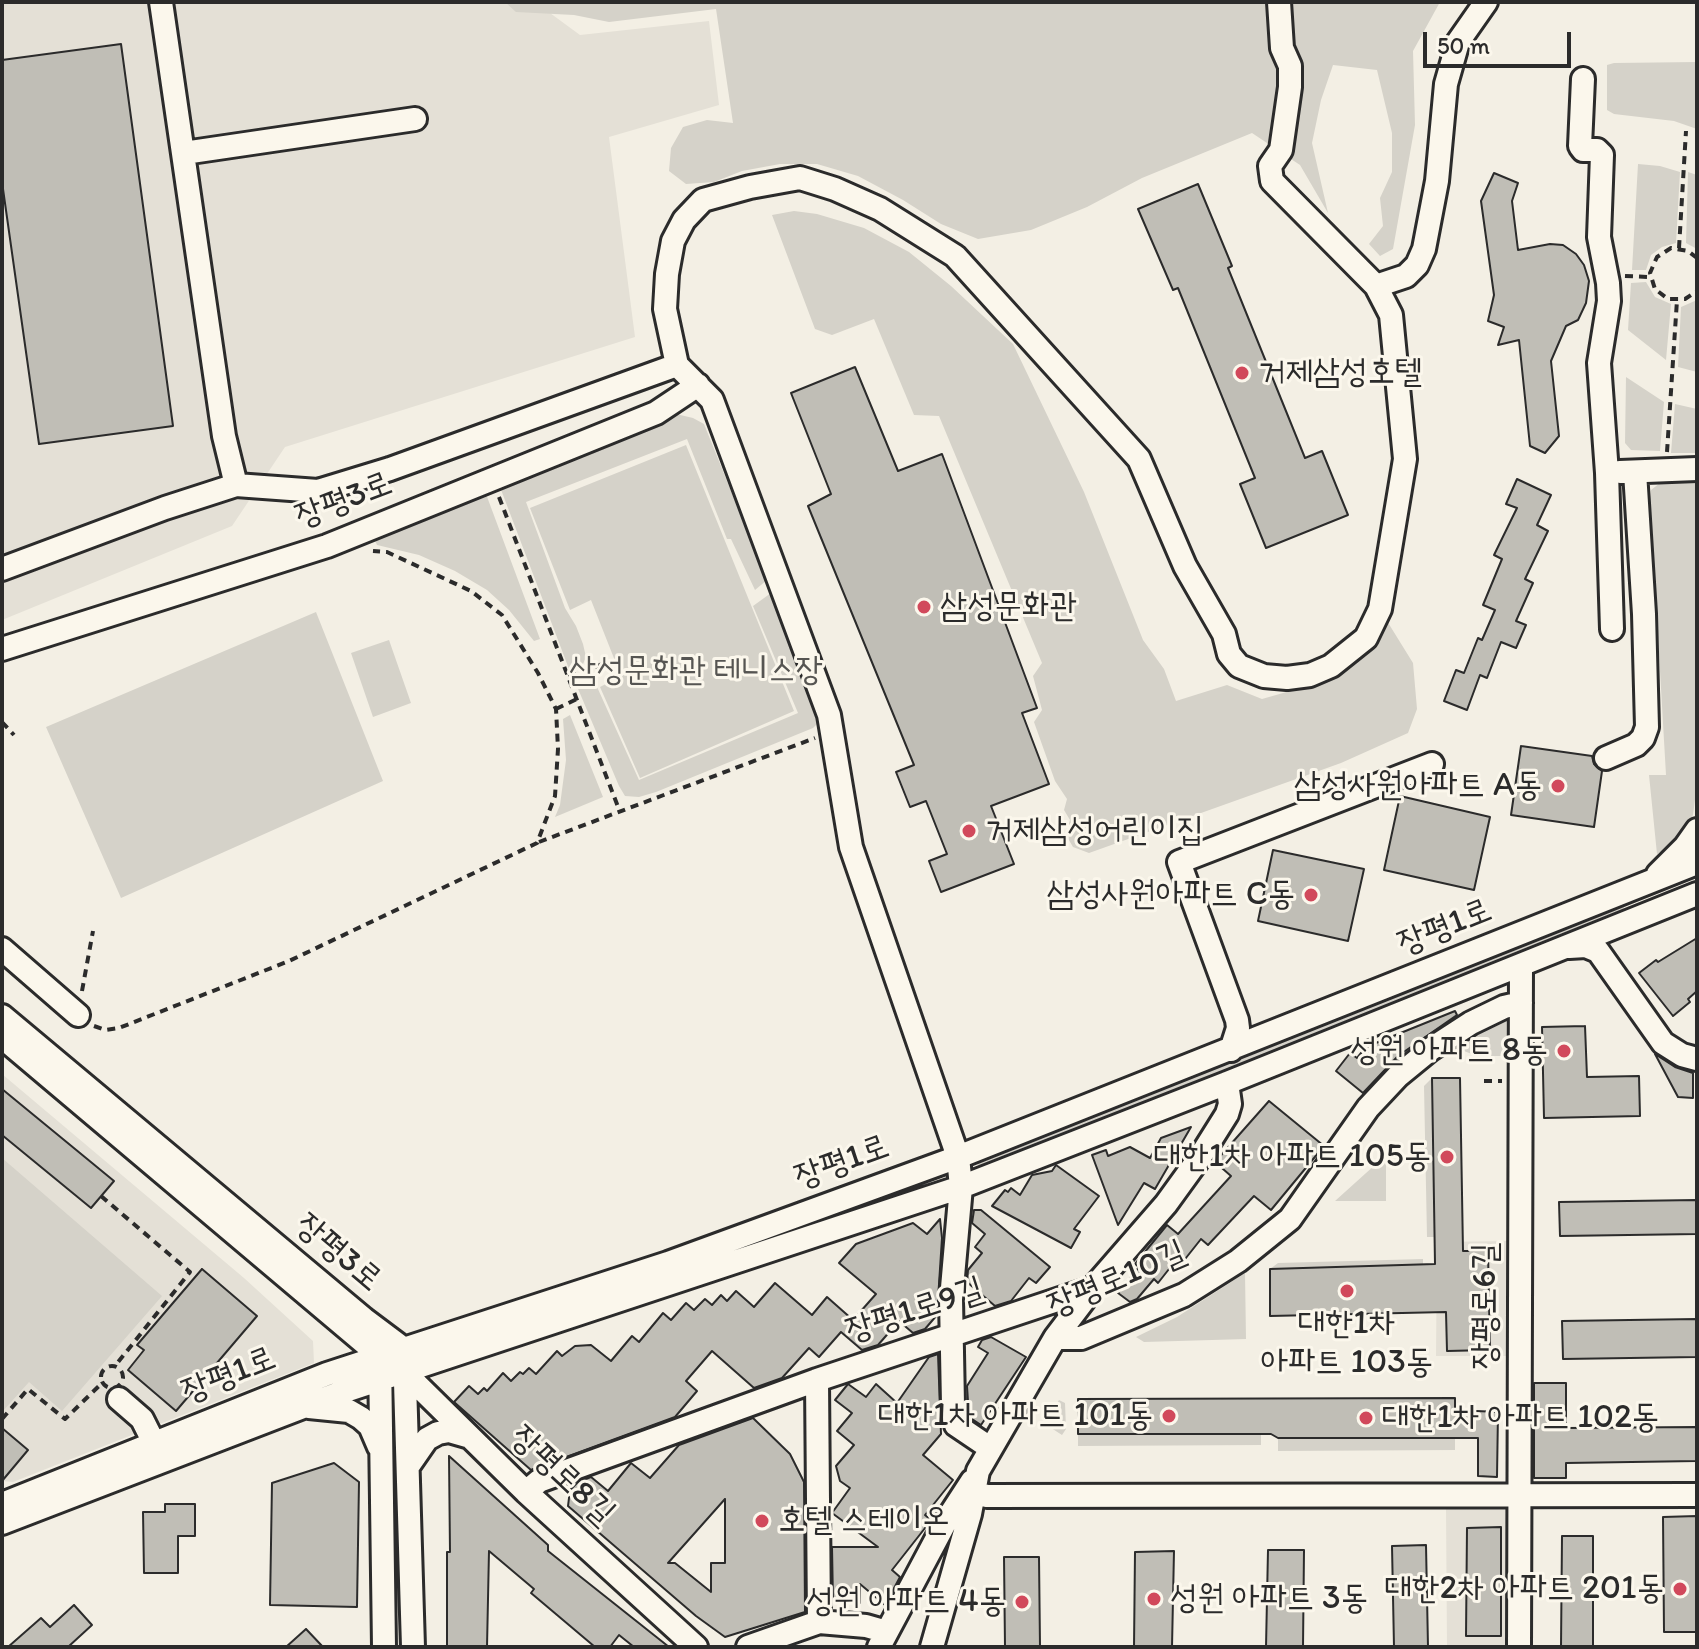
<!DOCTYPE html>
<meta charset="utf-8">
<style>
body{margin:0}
#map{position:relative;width:1699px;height:1649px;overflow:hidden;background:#f3efe4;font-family:Itim,sans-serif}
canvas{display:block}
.frame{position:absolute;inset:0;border:4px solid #2b2b2b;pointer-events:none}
.scale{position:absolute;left:1423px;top:32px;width:148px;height:36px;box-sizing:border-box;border:4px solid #2b2b2b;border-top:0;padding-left:10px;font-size:24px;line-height:28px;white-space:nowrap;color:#2b2b2b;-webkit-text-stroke:6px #fbf7ec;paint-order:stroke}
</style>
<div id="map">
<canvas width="1699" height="1649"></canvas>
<div class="frame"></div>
<div class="scale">50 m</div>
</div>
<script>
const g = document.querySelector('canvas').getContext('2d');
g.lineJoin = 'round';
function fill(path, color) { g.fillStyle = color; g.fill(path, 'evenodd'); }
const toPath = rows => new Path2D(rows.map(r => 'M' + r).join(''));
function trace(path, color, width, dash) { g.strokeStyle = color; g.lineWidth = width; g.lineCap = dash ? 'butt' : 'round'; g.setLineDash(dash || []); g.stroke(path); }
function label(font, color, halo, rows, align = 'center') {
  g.font = font + ' Itim,"Poor Story",sans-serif'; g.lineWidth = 6; g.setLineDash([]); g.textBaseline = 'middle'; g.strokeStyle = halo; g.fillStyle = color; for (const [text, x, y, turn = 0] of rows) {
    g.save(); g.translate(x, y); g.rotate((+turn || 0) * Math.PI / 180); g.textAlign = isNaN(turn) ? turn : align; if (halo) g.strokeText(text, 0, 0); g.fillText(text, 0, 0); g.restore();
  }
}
const built = toPath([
 [2,2,535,2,580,35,709,21,719,105,609,137,635,337,285,447,232,526,2,620],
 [2,1074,244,1278,313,1341,314,1363,13,1482,2,1481],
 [1510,1241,1510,1356,1436,1356,1437,1242],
 [1446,1509,1507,1510,1507,1647,1447,1647]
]);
const green = toPath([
 [505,2,1440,2,1413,51,1415,125,1393,249,1380,256,1369,244,1383,226,1380,198,1392,172,1392,133,1377,70,1333,65,1321,100,1312,143,1328,213,1300,165,1252,133,1142,178,1087,207,1031,230,978,239,941,224,903,200,858,176,817,164,780,164,742,171,714,182,686,184,669,171,671,148,683,127,707,120,733,123,716,9,609,22,574,15,516,12],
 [1697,62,1697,129,1674,121,1614,114,1607,110,1607,65,1614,63],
 [1638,164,1660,166,1680,172,1676,243,1662,247,1651,255,1646,270,1632,270],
 [1688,172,1697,175,1697,249,1686,243],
 [794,211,817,214,864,228,909,252,951,286,1013,344,1084,492,1143,640,1164,669,1176,701,1227,685,1262,699,1311,685,1340,674,1358,661,1377,640,1387,621,1413,663,1417,709,1408,733,1341,763,1089,853,1073,847,1066,835,1070,820,1064,810,1067,799,1055,781,1034,722,1042,710,1033,676,1042,663,939,416,914,415,874,319,832,335,815,329,772,215],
 [1646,282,1655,297,1671,304,1666,360,1628,330,1631,283],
 [1697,300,1697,372,1678,367,1681,307],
 [1626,377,1664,402,1660,451,1631,450,1625,443],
 [1675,404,1697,409,1697,453,1671,453],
 [676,414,693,418,704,424,767,580,755,590,731,539,727,539,687,439,526,502,565,608,576,626,583,644,586,657,583,664,569,669,500,487],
 [686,445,794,711,640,778,600,687,621,676,591,600,570,610,530,508],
 [1683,480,1697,482,1697,784,1693,815,1675,843,1657,854,1649,775,1666,775,1650,498,1651,490,1660,483],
 [486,494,540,639,534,641,509,610,487,590,455,571,419,555,377,545,373,536],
 [771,593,816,702,819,722,813,728,656,792,639,797,625,796,619,786,576,684,593,678,639,780,798,713,753,606],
 [316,612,383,781,121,898,46,727],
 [389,640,411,703,373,717,351,653],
 [570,715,603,797,555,817,560,805,566,760,563,719],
 [1626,903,1622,912,987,1168,979,1167,977,1162,977,1158],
 [1507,1018,1510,1025,1509,1056,1477,1056,1464,1051,1459,1044,1500,1020],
 [1432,1078,1434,1237,1427,1237,1424,1086],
 [1386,1155,1386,1201,1335,1201],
 [2,1158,162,1296,62,1411,29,1382,2,1412],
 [1423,1259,1423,1265,1270,1269,1278,1263],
 [1245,1273,1246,1339,1144,1342,1136,1337,1177,1317],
 [1059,1400,1065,1403,1066,1429,1062,1435,1045,1424],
 [1078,1434,1261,1434,1261,1445,1078,1446],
 [1278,1438,1455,1438,1455,1450,1278,1451]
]);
const building = toPath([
 [121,44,173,426,39,444,2,182,2,60,121,44],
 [1494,173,1518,183,1512,201,1518,250,1550,244,1563,245,1576,254,1584,265,1589,281,1586,303,1578,320,1566,326,1551,361,1559,436,1545,453,1530,446,1519,340,1498,345,1504,327,1488,321,1494,295,1481,201,1494,173],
 [1198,184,1232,266,1228,268,1305,458,1322,451,1348,515,1266,548,1240,484,1255,478,1178,288,1173,290,1138,209,1198,184],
 [855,367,898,471,942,454,1037,708,1022,713,1049,784,991,806,1014,864,941,892,929,861,947,854,926,801,910,807,896,772,914,765,808,506,831,494,791,393,855,367],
 [1517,479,1551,495,1537,525,1548,531,1525,579,1533,583,1516,621,1526,625,1516,648,1501,642,1487,678,1480,675,1467,710,1444,701,1456,670,1464,673,1478,638,1482,640,1495,610,1483,605,1502,559,1494,555,1517,508,1506,504,1517,479],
 [1521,746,1592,756,1594,764,1602,771,1594,827,1511,815,1521,746],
 [1400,796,1490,817,1474,890,1384,870,1400,796],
 [1273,850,1364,869,1348,941,1258,921,1273,850],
 [1697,938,1697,991,1688,999,1690,1002,1673,1016,1639,973,1656,960,1658,962,1697,938],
 [1455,1011,1457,1015,1398,1056,1363,1093,1336,1071,1350,1053,1357,1058,1366,1047,1455,1011],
 [1585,1026,1587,1077,1639,1076,1640,1116,1544,1118,1542,1027,1585,1026],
 [1655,1054,1675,1067,1693,1073,1693,1098,1678,1097,1655,1054],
 [1432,1078,1460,1078,1463,1251,1488,1251,1490,1350,1447,1351,1446,1312,1270,1316,1270,1269,1435,1264,1432,1078],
 [2,1089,114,1181,91,1208,2,1135,2,1089],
 [1269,1101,1324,1146,1271,1210,1254,1196,1208,1245,1201,1239,1174,1273,1169,1269,1158,1283,1154,1279,1137,1299,1130,1302,1118,1293,1139,1267,1135,1264,1167,1225,1178,1234,1231,1176,1215,1162,1269,1101],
 [1191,1127,1155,1189,1144,1183,1118,1225,1092,1155,1106,1150,1108,1156,1130,1147,1150,1158,1161,1138,1191,1127],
 [1056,1165,1099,1196,1074,1229,1080,1232,1071,1248,992,1206,1005,1190,1008,1192,1011,1188,1020,1195,1032,1175,1052,1171,1056,1165],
 [1697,1200,1697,1234,1560,1236,1559,1202,1697,1200],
 [974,1210,981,1210,1050,1267,1036,1283,1029,1278,1011,1301,995,1306,967,1282,968,1270,982,1253,975,1247,985,1234,972,1223,974,1210],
 [940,1219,942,1238,937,1315,925,1329,913,1333,899,1321,878,1345,862,1350,841,1332,819,1357,809,1348,782,1378,754,1388,712,1351,686,1381,697,1391,675,1417,531,1470,454,1402,469,1386,478,1394,484,1388,487,1391,503,1373,511,1381,520,1372,523,1374,529,1368,536,1374,557,1351,562,1356,575,1346,591,1345,611,1361,632,1336,639,1342,663,1313,671,1320,686,1303,694,1310,705,1299,712,1305,721,1295,727,1301,736,1291,754,1307,775,1283,812,1315,827,1297,853,1320,876,1294,839,1263,856,1244,913,1223,927,1234,940,1219],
 [202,1269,257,1316,176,1411,128,1370,144,1350,137,1345,202,1269],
 [1697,1319,1697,1357,1563,1359,1562,1321,1697,1319],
 [991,1337,1026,1357,981,1425,969,1417,967,1386,988,1353,978,1347,982,1340,991,1337],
 [938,1354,941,1434,923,1455,953,1480,925,1515,931,1520,929,1523,892,1570,900,1577,885,1605,860,1584,860,1603,833,1602,832,1547,878,1547,832,1513,850,1488,840,1481,836,1466,854,1445,837,1431,852,1413,835,1400,848,1384,866,1397,876,1384,897,1403,929,1357,938,1354],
 [1534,1383,1566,1383,1566,1428,1697,1427,1697,1461,1566,1463,1566,1478,1534,1478,1534,1383],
 [1455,1398,1455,1410,1498,1412,1497,1477,1478,1476,1478,1438,1278,1438,1271,1434,1078,1434,1078,1399,1455,1398],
 [753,1418,790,1454,804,1482,805,1612,725,1637,696,1616,568,1506,570,1490,578,1482,591,1477,608,1491,631,1463,650,1478,679,1445,753,1418],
 [725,1499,725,1563,711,1563,711,1592,675,1563,668,1563,725,1499],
 [2,1428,28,1450,2,1481,2,1428],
 [449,1456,548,1545,548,1551,669,1647,634,1647,619,1635,610,1647,595,1647,531,1593,534,1589,489,1551,487,1647,447,1647,447,1552,450,1552,449,1456],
 [334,1463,359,1482,357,1607,270,1605,272,1483,334,1463],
 [165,1504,195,1504,195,1536,178,1536,178,1573,144,1573,143,1512,165,1512,165,1504],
 [1697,1516,1697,1632,1664,1632,1663,1517,1697,1516],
 [1501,1527,1501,1636,1466,1636,1467,1528,1501,1527],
 [1562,1536,1593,1536,1593,1647,1561,1647,1562,1536],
 [1426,1545,1428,1647,1394,1647,1392,1546,1426,1545],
 [1268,1550,1304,1550,1303,1647,1266,1647,1268,1550],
 [1174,1551,1172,1647,1134,1647,1135,1552,1174,1551],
 [1004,1557,1039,1557,1040,1647,1005,1647,1004,1557],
 [74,1605,92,1625,68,1647,8,1647,41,1618,50,1627,74,1605],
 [306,1629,323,1647,286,1647,306,1629]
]);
const path = toPath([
 [1679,248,1686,131],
 [1697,258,1688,251,1671,248,1657,257,1650,273,1655,289,1668,299,1685,299,1697,291],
 [1625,276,1650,277],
 [1667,452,1677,300],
 [499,497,620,812],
 [569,677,605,663],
 [556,709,577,699],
 [2,722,14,735],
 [539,842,815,738],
 [82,991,93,931],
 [94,1026,105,1030,119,1028,289,961,537,843,555,796,558,749,556,709,538,673,502,615,471,591,387,552,373,551],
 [1484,1081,1502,1081],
 [101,1196,190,1272,115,1366],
 '101 1377a11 11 0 1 1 22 0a11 11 0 1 1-22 0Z',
 [2,1419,28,1389,65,1419,102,1383]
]);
const minor = toPath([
 [161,2,224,436,236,485],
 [1583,79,1580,146,1583,150,1597,150,1602,155,1599,237,1608,283,1609,301,1599,363,1607,473,1612,629],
 [184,153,415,119],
 [1376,286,1406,276,1417,265,1424,249,1437,181,1446,84,1458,42,1486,2],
 [677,365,665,309,667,274,673,241,684,220,703,200,750,187,800,178,835,189,880,209,955,256,1139,459,1185,566,1224,634,1229,654,1239,666,1264,676,1287,678,1310,675,1331,666,1366,638,1380,609,1405,459,1391,315,1376,286,1272,181,1270,166,1281,150,1290,87,1290,66,1282,48,1279,2],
 [1620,472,1697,469],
 [2,569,165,508,236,485,318,491,390,469,677,365,712,400,829,715,851,847,958,1157,961,1187,951,1299,953,1405,956,1425,990,1448],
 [2,649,327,546,656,413,698,385],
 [1606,758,1636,745,1643,738,1647,727,1644,614,1635,472],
 [1658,874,1685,847,1697,830],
 [1569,947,1586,946,1598,951,1663,1043,1682,1055,1697,1059],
 [2,949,78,1015],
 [2,1016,364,1319,404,1349,413,1647],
 [2,1037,380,1356,384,1647],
 [1231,1050,1238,1028,1237,1020,1179,862,1432,764],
 [1055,1338,1093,1288],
 [399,1367,526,1492,696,1647],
 [817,1380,819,1622],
 [119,1399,142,1419,160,1455],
 [309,1407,349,1411,361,1418,370,1426,379,1447],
 [409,1465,427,1439,438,1433,449,1431,470,1437],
 [526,1492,539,1481,817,1380,1093,1288,1166,1204,1200,1157,1227,1114,1230,1104,1227,1083],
 [975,1493,987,1496,1697,1495],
 [2,1504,327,1374,668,1263,958,1157,1697,863],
 [2,1523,342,1392,961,1187,1227,1083,1697,894],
 [748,1647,819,1622,866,1626,887,1632],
 [879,1647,946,1521,972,1481],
 [932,1647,970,1514,978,1471,1055,1338,1081,1338,1184,1295,1238,1261,1290,1219,1368,1108,1398,1076,1431,1049,1471,1023,1504,1007,1521,1003],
 [1519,1647,1521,965]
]);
const markers = [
 [1242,373,8,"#d1495b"],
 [924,607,8,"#d1495b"],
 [1558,786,8,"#d1495b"],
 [969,831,8,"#d1495b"],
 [1311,895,8,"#d1495b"],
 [1564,1051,8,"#d1495b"],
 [1447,1157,8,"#d1495b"],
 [1347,1291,8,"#d1495b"],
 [1169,1416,8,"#d1495b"],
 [1366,1418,8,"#d1495b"],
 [762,1521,8,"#d1495b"],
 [1680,1589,8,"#d1495b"],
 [1154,1599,8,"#d1495b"],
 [1022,1602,8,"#d1495b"]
];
const poiNames = [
 ["거제삼성호텔",1258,373,"left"],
 ["삼성문화관",940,607,"left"],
 ["삼성사원아파트 A동",1542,786],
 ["거제삼성어린이집",985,831,"left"],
 ["삼성사원아파트 C동",1295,895],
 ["성원 아파트 8동",1548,1051],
 ["대한1차 아파트 105동",1431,1157],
 ["대한1차",1347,1324,"center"],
 ["아파트 103동",1347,1363,"center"],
 ["대한1차 아파트 101동",1153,1416],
 ["대한1차 아파트 102동",1382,1418,"left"],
 ["호텔 스테이온",778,1521,"left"],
 ["대한2차 아파트 201동",1664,1589],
 ["성원 아파트 3동",1170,1599,"left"],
 ["성원 아파트 4동",1006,1602]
];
const streetNames = [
 ["장평3로",344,501,-21],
 ["장평1로",1445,928,-22],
 ["장평1로",842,1163,-20],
 ["장평3로",338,1253,40],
 ["장평로10길",1117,1280,-23],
 ["장평로6길",1486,1306,-90],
 ["장평1로9길",915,1311,-18],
 ["장평1로",229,1376,-22],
 ["장평로8길",562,1476,43]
];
const parkNames = [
 ["삼성문화관 테니스장",696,671]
];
fill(built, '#e4e0d6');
fill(green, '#d5d2c9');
fill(building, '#c0beb6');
trace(building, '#2b2b2b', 2);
trace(minor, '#2b2b2b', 28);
trace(path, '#2b2b2b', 4, [8, 6]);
trace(minor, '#fbf7ec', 22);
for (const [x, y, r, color] of markers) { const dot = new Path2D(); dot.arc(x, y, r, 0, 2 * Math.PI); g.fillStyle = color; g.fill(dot); trace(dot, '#fbf7ec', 3); }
label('34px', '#2b2b2b', '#fbf7ec', poiNames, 'right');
label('34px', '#2b2b2b', '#fbf7ec', streetNames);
label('34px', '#565552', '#fbf7ec', parkNames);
</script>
